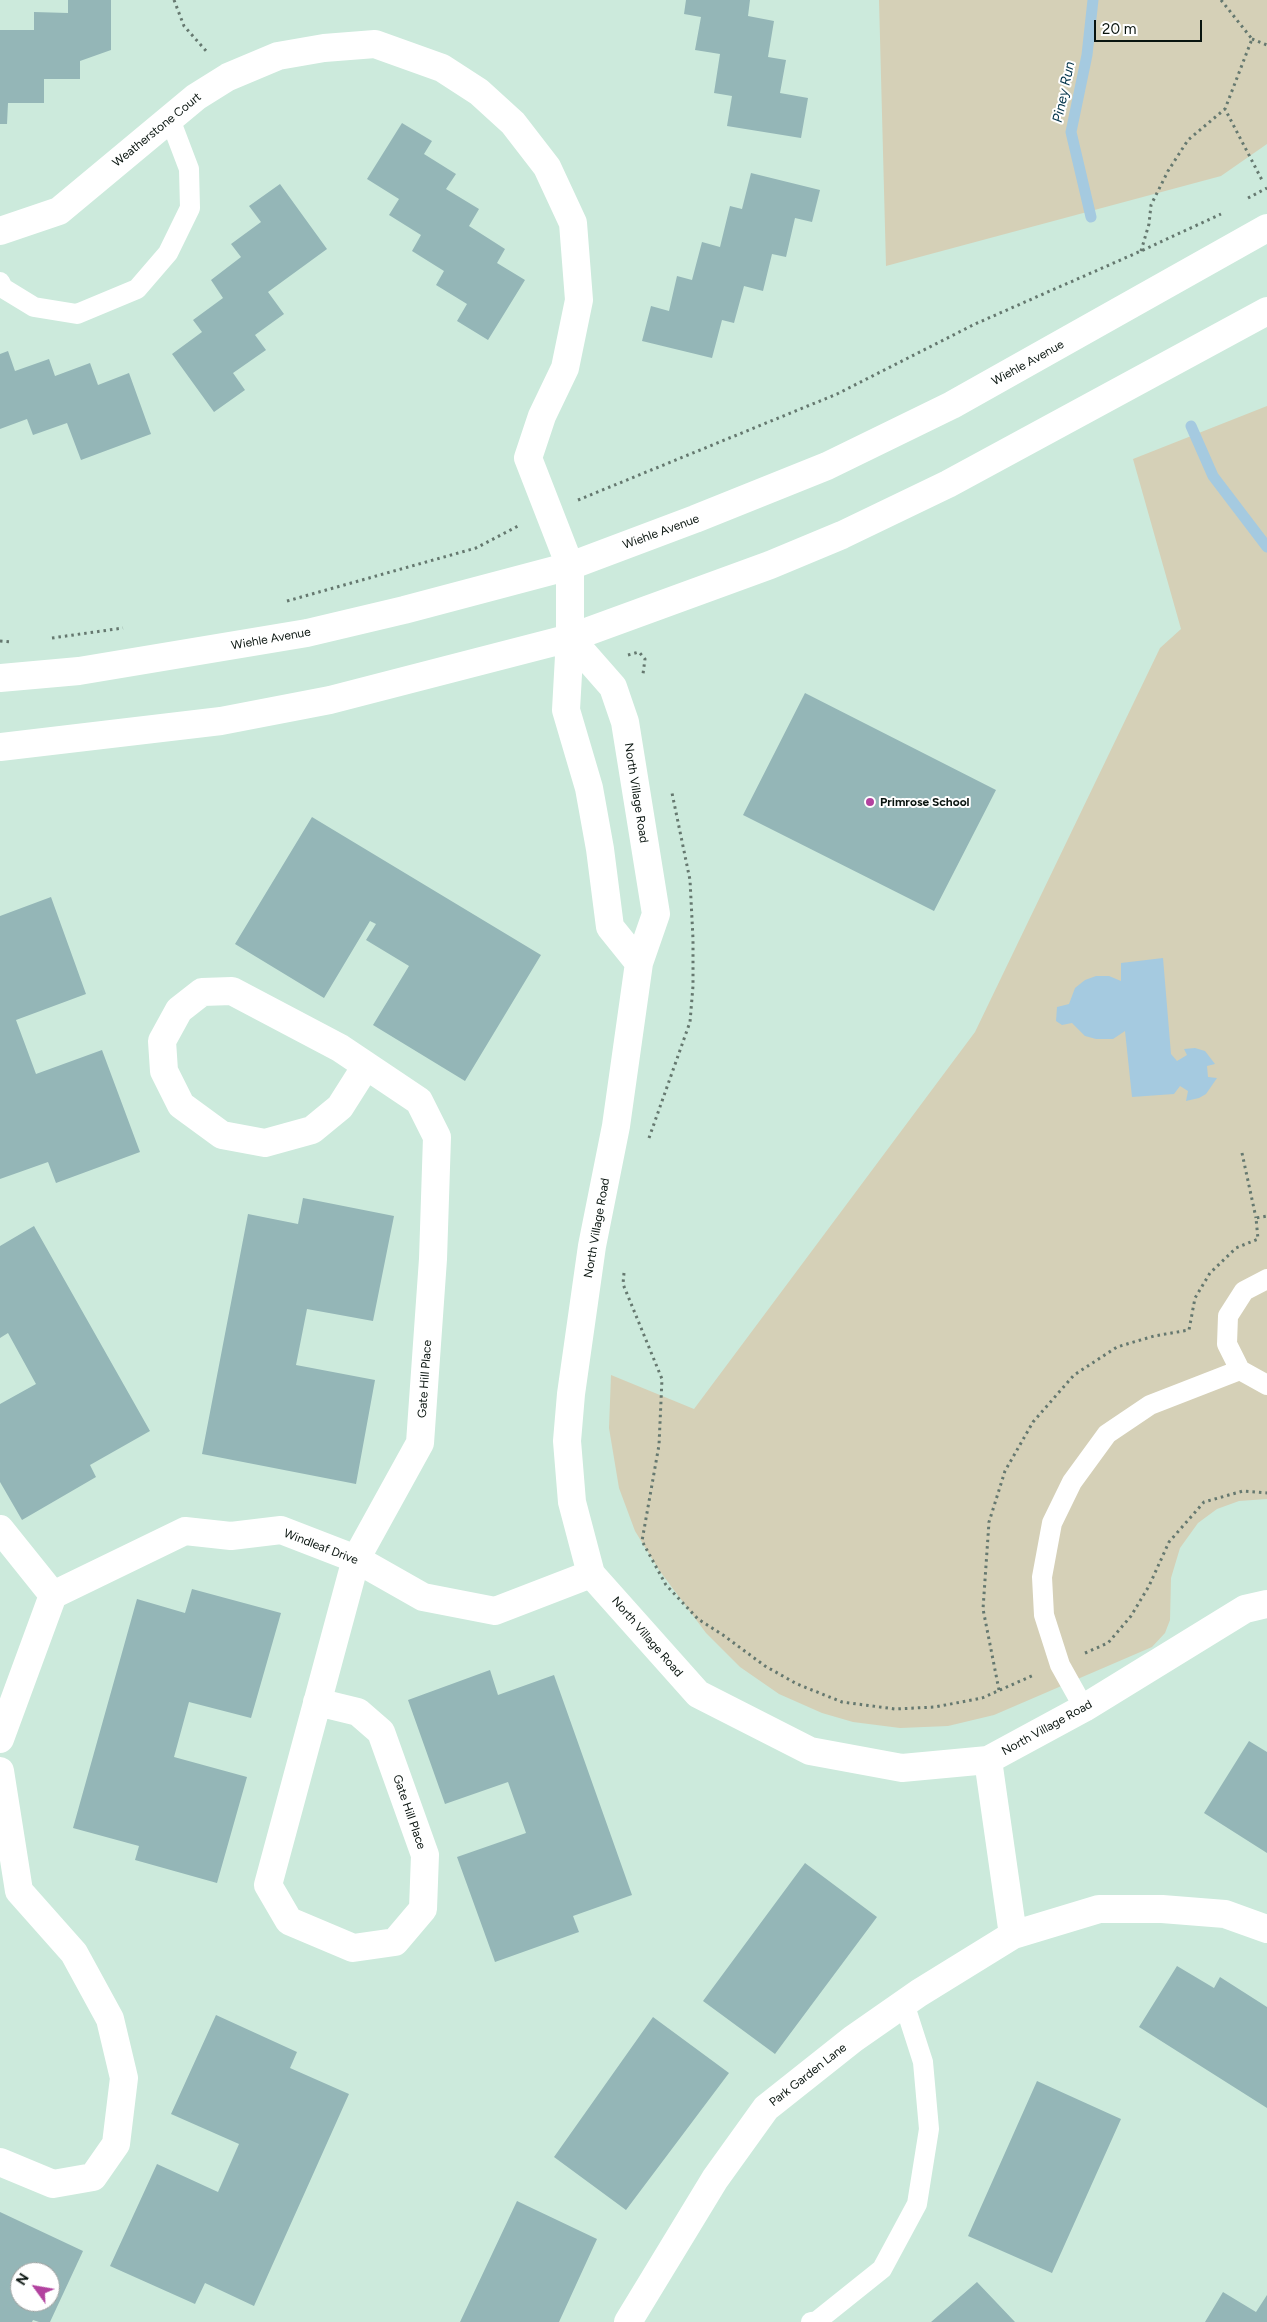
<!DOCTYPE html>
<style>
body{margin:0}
#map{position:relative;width:1267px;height:2322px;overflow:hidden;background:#cceadc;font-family:Figtree,sans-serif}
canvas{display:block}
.north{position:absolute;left:10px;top:2262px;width:50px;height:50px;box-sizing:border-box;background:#fff;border:1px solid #9da19f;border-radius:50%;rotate:302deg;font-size:14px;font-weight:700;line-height:20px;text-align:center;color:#09140f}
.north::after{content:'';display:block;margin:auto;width:18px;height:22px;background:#b2429f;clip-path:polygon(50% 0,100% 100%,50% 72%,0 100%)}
.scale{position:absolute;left:1094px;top:20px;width:108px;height:22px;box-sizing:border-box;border:2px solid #09140f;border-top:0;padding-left:6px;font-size:15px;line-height:18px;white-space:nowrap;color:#09140f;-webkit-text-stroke:4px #fff;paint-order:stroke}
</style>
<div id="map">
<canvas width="1267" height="2322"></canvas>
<div class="north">N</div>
<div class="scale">20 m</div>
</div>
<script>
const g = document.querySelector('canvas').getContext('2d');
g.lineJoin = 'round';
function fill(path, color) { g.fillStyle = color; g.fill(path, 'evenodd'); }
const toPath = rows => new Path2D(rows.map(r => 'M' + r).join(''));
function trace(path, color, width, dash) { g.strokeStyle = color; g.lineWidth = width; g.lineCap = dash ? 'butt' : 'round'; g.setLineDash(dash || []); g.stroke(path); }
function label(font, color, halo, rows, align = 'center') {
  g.font = font + ' Figtree,sans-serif'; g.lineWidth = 4; g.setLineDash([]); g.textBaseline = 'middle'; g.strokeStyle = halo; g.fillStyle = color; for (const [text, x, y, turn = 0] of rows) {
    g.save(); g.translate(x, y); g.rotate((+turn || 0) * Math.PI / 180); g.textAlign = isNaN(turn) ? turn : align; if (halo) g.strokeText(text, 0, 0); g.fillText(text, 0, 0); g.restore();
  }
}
const green = toPath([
 [879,0,1267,0,1267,144,1221,176,886,266],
 [1267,406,1267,1499,1239,1501,1217,1509,1198,1523,1180,1548,1171,1578,1170,1620,1165,1633,1152,1647,994,1715,948,1726,900,1728,853,1722,822,1713,779,1694,740,1667,706,1633,659,1570,635,1531,619,1488,609,1428,611,1375,694,1409,975,1032,1160,648,1181,629,1133,459]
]);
const water = toPath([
 [1163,958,1171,1054,1177,1061,1187,1055,1184,1049,1195,1048,1205,1051,1215,1064,1207,1066,1208,1077,1217,1078,1206,1094,1199,1098,1186,1101,1188,1091,1180,1086,1174,1094,1132,1097,1125,1031,1113,1039,1096,1039,1085,1036,1072,1023,1062,1025,1056,1021,1057,1007,1069,1004,1075,988,1085,980,1096,976,1109,976,1121,981,1121,963]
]);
const stream = toPath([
 [1091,217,1071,132,1087,55,1093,0],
 [1191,426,1213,476,1267,547]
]);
const building = toPath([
 [68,0,111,0,111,50,80,61,80,79,44,79,44,103,8,103,7,124,0,124,0,30,34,30,34,12,68,13],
 [686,0,750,0,748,16,774,21,768,57,786,60,780,93,808,98,801,138,727,126,732,96,714,93,720,54,695,50,701,17,684,14],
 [402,123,432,141,424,154,456,174,446,189,479,209,469,226,505,249,497,263,525,280,488,340,457,321,467,304,436,285,444,271,412,251,421,235,389,215,399,199,367,179],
 [751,173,820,190,812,222,795,218,786,257,772,254,763,291,744,286,734,323,722,320,712,358,642,341,651,306,669,311,677,276,692,280,702,242,720,247,730,206,742,209],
 [280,184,327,249,268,292,284,314,255,335,266,350,233,373,245,390,214,412,172,354,202,332,193,320,223,298,211,280,241,257,231,244,261,222,249,206],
 [8,351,15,371,49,359,55,376,90,363,98,385,129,373,151,434,81,460,67,423,33,435,27,419,0,429,0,354],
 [805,693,996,790,934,911,743,815],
 [312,817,541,955,465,1081,373,1025,409,966,366,940,376,924,370,921,324,998,235,944],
 [51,897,86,994,16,1020,36,1074,102,1050,140,1152,56,1183,48,1162,0,1179,0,916],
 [303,1198,394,1216,373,1321,307,1309,296,1365,375,1380,356,1484,202,1454,248,1214,298,1224],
 [34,1226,150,1431,90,1465,96,1477,22,1520,0,1482,0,1404,36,1384,8,1333,0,1338,0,1246],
 [192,1589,281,1613,251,1718,189,1702,174,1757,247,1777,217,1883,135,1860,139,1846,73,1828,137,1599,185,1613],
 [490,1670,498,1695,554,1675,632,1895,573,1916,579,1932,495,1962,457,1857,526,1833,508,1782,445,1804,408,1700],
 [1249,1741,1267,1752,1267,1853,1204,1813],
 [805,1863,877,1917,775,2054,703,2001],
 [1177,1966,1214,1988,1220,1977,1267,2007,1267,2108,1139,2027],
 [216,2015,297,2052,290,2068,349,2094,254,2306,205,2283,195,2304,110,2266,157,2164,218,2192,239,2144,171,2114],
 [653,2017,729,2073,626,2210,554,2157],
 [1037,2081,1121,2119,1052,2273,968,2236],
 [517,2201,597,2239,559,2322,460,2322],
 [0,2212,83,2251,50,2322,39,2322,33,2320,32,2322,0,2322],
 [20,2272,50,2272,50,2302,20,2302],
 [977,2282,1015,2322,931,2322],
 [1223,2292,1256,2312,1267,2295,1267,2322,1205,2322]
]);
const path = toPath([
 [174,0,184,26,207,52],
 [1221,0,1252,39,1225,109,1263,182],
 [1252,39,1267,45],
 [1248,198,1267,188],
 [1141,251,1149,224,1151,205,1168,171,1188,140,1225,109],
 [578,500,837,394,975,324,1141,251,1221,214],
 [287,601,476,548,520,525],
 [52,638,123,628],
 [0,641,11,642],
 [628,655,639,652,645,659,643,674],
 [649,1138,690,1022,693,986,693,939,690,880,672,793],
 [1242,1153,1256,1218],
 [624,1273,623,1284,662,1379,659,1445,642,1541,666,1585,698,1619,723,1635,765,1666,797,1684,842,1702,895,1709,935,1707,982,1698,1034,1675],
 [1085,1653,1108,1643,1131,1616,1149,1586,1169,1542,1204,1502,1243,1491,1267,1493],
 [999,1690,983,1609,989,1522,1005,1471,1033,1422,1074,1375,1117,1347,1154,1336,1189,1330,1195,1298,1210,1273,1236,1248,1258,1239,1256,1218,1267,1216]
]);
const lane = toPath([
 [0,282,3,288,34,307,77,314,137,289,168,253,190,208,189,169,170,119],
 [1267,1279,1244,1291,1228,1316,1227,1344,1240,1370,1267,1385],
 [1084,1708,1060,1665,1044,1615,1042,1577,1052,1523,1072,1482,1107,1434,1150,1405,1240,1370],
 [811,2322,817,2321,882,2269,917,2204,929,2129,923,2062,904,2003]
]);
const street = toPath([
 [0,231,59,211,196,97,228,77,278,56,324,48,375,44,442,68,479,92,513,123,547,167,573,223,579,300,565,368,542,416,528,458,570,566],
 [0,1529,53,1595],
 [317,1702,358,1712,381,1732,425,1855,423,1909,395,1942,353,1948,289,1921,268,1885,356,1559,420,1443,433,1259,437,1137,419,1101,340,1048,232,991,202,992,179,1010,162,1041,164,1071,181,1105,222,1135,265,1143,312,1130,340,1107,366,1066],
 [0,1739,53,1595,185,1531,231,1536,281,1530,356,1559,423,1597,495,1611,591,1574],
 [988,1760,1013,1935,1099,1909,1162,1909,1225,1914,1267,1929],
 [0,1771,19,1891,74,1953,110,2019,124,2078,116,2144,93,2177,53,2184,0,2162],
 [628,2322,715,2179,766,2108,853,2039,919,1993,1013,1935]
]);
const secondary = toPath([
 [570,566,570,638,566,710,589,788,600,849,610,927,639,963],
 [570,638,613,687,625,722,656,914,639,963,616,1126,592,1246,571,1394,567,1441,572,1502,591,1574,698,1694,810,1751,902,1768,988,1760,1084,1708,1245,1609,1267,1604],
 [0,678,79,671,307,633,404,610,570,566,695,519,827,466,952,405,1267,228],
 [0,747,221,721,330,700,570,638,770,565,842,535,948,484,1267,311]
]);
const markers = [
 [870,802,5,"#b2429f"]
];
const streetNames = [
 ["Weatherstone Court",157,130,-39],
 ["Wiehle Avenue",1028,363,-29],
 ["Wiehle Avenue",661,532,-20],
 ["Wiehle Avenue",271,639,-10],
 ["North Village Road",636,793,81],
 ["North Village Road",597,1228,-80],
 ["Gate Hill Place",425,1379,-86],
 ["Windleaf Drive",321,1547,21],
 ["North Village Road",647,1637,49],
 ["North Village Road",1047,1728,-29],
 ["Gate Hill Place",409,1812,71],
 ["Park Garden Lane",808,2075,-38]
];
const poiNames = [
 ["Primrose School",880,802]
];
const waterNames = [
 ["Piney Run",1064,92,-78]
];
fill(green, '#d5d0b7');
fill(water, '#a5cae0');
trace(stream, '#a5cae0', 11);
fill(building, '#94b6b7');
trace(path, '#65786f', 3, [2.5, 4]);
trace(lane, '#fff', 20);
trace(street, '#fff', 28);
trace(secondary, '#fff', 28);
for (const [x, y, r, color] of markers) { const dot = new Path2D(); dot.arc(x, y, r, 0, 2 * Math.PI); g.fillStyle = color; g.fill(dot); trace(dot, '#fff', 2); }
label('12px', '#09140f', '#fff', streetNames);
label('bold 12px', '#09140f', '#fff', poiNames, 'left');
label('italic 14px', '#003248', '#fff', waterNames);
</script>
